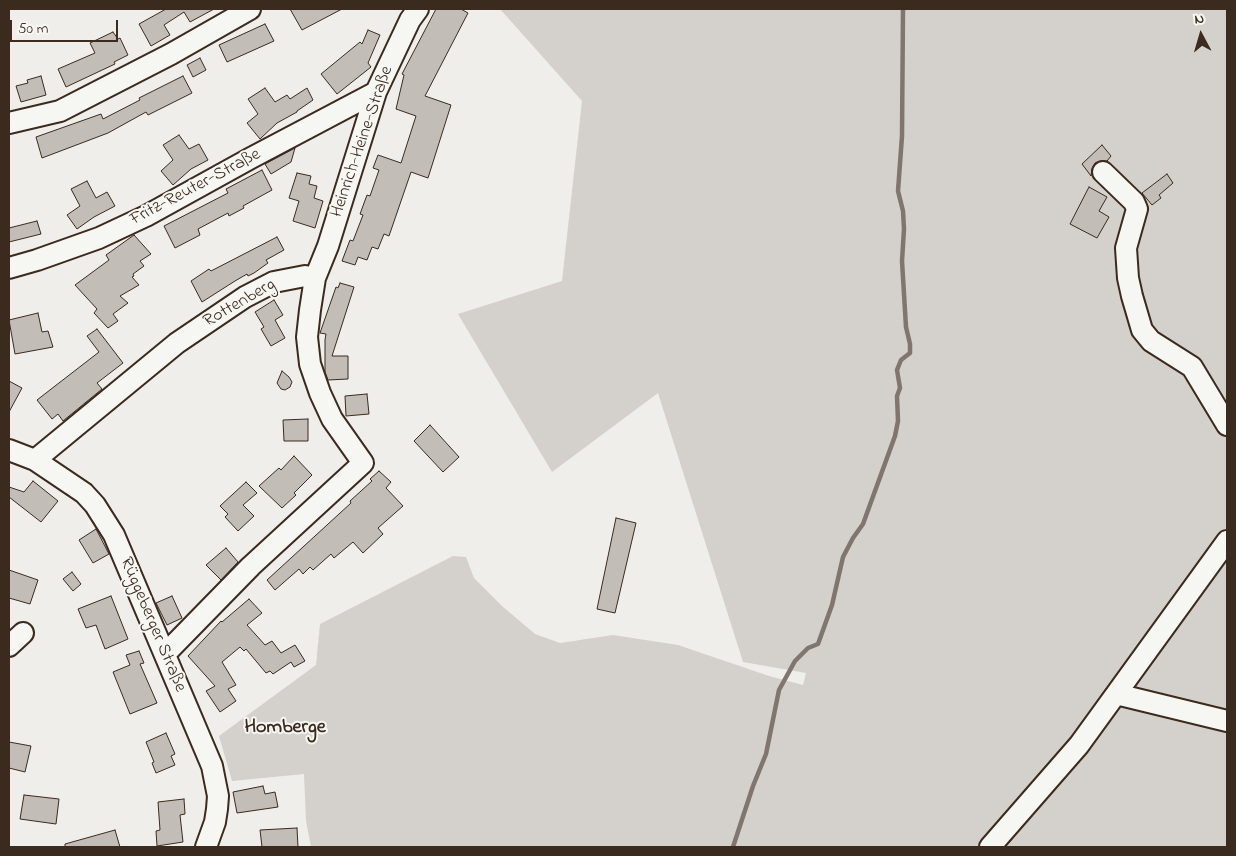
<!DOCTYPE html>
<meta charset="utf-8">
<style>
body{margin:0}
#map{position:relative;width:1236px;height:856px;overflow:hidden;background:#efeeea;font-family:"Indie Flower",sans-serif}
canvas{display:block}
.frame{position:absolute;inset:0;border:10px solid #3b2a1e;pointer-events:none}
.north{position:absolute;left:1176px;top:10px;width:50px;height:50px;-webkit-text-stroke:4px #f6f6f2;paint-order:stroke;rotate:354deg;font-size:14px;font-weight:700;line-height:20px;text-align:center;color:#3b2a1e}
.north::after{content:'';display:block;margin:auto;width:18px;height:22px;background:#3b2a1e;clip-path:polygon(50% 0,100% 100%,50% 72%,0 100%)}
.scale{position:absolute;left:10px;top:20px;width:108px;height:22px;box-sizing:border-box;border:2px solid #3b2a1e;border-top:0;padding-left:6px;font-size:15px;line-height:18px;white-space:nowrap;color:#3b2a1e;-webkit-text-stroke:4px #f6f6f2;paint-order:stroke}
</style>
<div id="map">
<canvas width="1236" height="856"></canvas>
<div class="frame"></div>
<div class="north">N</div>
<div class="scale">50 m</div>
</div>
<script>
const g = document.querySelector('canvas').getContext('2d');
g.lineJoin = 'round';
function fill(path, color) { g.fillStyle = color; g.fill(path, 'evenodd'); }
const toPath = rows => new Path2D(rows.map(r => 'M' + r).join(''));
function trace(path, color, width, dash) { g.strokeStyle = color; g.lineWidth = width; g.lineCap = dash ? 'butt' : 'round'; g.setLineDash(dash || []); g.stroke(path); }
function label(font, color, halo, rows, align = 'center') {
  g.font = font + ' "Indie Flower",sans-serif'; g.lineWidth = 4; g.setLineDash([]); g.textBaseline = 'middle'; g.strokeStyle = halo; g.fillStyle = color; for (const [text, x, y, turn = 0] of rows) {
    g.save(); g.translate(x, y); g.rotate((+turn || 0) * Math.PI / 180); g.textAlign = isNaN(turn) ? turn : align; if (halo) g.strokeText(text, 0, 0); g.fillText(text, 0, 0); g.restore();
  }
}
const green = toPath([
 [500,9,1227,9,1227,847,311,847,306,821,304,774,232,781,219,736,316,665,320,624,453,556,466,557,474,578,502,606,535,634,560,643,613,635,678,645,769,676,803,685,806,673,743,662,658,393,552,472,458,314,562,281,582,101]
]);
const stream = toPath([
 [733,847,753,786,766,754,779,690,795,661,808,648,818,644,832,605,843,557,853,538,863,524,895,436,898,421,897,396,900,388,897,370,901,360,910,353,910,344,906,327,902,261,904,229,903,211,898,191,902,136,903,9]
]);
const building = toPath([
 [166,9,214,9,190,22,184,12,164,25,170,35,151,46,139,24,166,9],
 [290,9,342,9,302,30,290,9],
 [436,9,461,9,468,13,425,96,451,105,428,178,411,172,389,236,384,234,378,249,372,247,367,260,358,257,355,265,342,261,350,240,353,241,363,215,360,214,367,195,370,196,379,170,373,168,378,155,401,163,416,116,396,109,404,75,402,74,436,9],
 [265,24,274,41,227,62,219,45,265,24],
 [368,30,380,35,368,63,371,67,337,94,321,74,360,42,362,44,368,30],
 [113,32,118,39,120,38,128,55,114,62,115,64,66,87,58,69,95,53,90,43,113,32],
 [200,58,206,70,193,77,187,65,200,58],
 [41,76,46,95,21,102,16,86,28,83,27,80,41,76],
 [183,76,192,93,148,115,146,112,108,133,42,158,36,137,101,114,103,119,140,100,139,98,183,76],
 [265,88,275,102,287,95,290,99,307,88,313,100,297,111,297,112,277,123,260,139,247,123,258,114,248,99,265,88],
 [179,135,189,149,199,144,208,160,191,169,173,185,161,171,173,160,163,145,179,135],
 [1102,145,1111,156,1107,161,1100,161,1095,163,1092,169,1091,176,1082,164,1102,145],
 [295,148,291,162,271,174,265,164,295,148],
 [262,170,272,190,243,206,244,208,229,216,228,213,198,229,200,235,175,248,164,226,228,193,226,189,262,170],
 [297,173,311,176,309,184,317,186,314,198,323,201,315,228,293,221,299,201,289,198,297,173],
 [1167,174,1173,183,1159,195,1161,198,1152,205,1142,193,1167,174],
 [87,181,96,198,107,192,115,206,94,217,77,229,67,215,80,206,71,189,87,181],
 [1089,187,1107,197,1099,211,1109,217,1097,238,1070,224,1089,187],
 [37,221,41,234,9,242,9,228,37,221],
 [134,235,151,254,140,261,144,266,133,274,134,276,132,277,139,285,120,296,128,303,113,314,118,321,108,328,94,313,97,309,75,285,109,260,106,255,134,235],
 [277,237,284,250,266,260,268,263,254,273,248,276,247,274,235,281,202,302,191,281,209,269,211,271,277,237],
 [340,283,354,287,332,356,348,356,348,379,328,380,325,372,325,340,326,334,320,333,336,287,338,288,340,283],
 [274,300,283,315,275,320,285,338,271,346,261,329,264,327,255,312,274,300],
 [38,313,42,332,48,331,53,347,15,354,9,320,38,313],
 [97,329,123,363,97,383,102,389,63,421,58,414,52,419,37,400,99,352,87,336,97,329],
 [282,371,289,377,292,382,290,387,285,390,281,389,277,383,282,371],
 [9,381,22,388,9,412,9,381],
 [367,394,369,414,346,416,345,396,367,394],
 [308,419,308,441,284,441,283,420,308,419],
 [430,425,459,457,443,472,414,441,430,425],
 [294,456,312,475,294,493,296,495,282,508,259,486,279,468,281,470,294,456],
 [379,471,391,482,386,488,403,506,378,528,383,534,363,553,353,542,334,558,331,554,313,570,310,567,303,574,299,569,275,590,267,580,351,503,350,501,372,481,370,479,379,471],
 [33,481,58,501,41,522,9,497,9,487,24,492,33,481],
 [246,482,257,493,243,505,254,516,238,531,225,517,228,514,220,506,246,482],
 [616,518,636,523,615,613,597,609,616,518],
 [96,529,109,554,93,563,79,540,96,529],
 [226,548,238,562,221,580,206,565,226,548],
 [9,570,38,580,30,604,9,598,9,570],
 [72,572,81,584,73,591,63,579,72,572],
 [111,596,128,639,105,649,96,625,86,628,78,609,111,596],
 [172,596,182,618,167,625,156,603,172,596],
 [249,599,262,613,247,625,265,645,272,641,281,653,295,645,305,661,294,667,291,662,273,674,270,671,266,673,246,649,244,651,240,647,222,662,236,685,228,689,236,701,220,712,206,691,215,686,188,656,221,621,222,622,249,599],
 [139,651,144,663,140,664,157,703,130,714,113,672,130,665,126,655,139,651],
 [166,733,175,754,171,756,175,765,156,773,152,763,154,762,146,742,166,733],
 [9,742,31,746,25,772,9,768,9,742],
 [263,786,265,794,275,792,278,807,237,813,233,792,263,786],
 [24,795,59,799,56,824,20,819,24,795],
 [184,799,185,814,180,815,183,842,157,846,156,831,160,830,158,802,184,799],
 [297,828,298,847,262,847,260,830,297,828],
 [115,830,120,847,65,847,65,844,115,830]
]);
const minor = toPath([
 [9,123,60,111,171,54,250,9],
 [1103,172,1134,202,1137,209,1126,248,1128,278,1132,296,1142,330,1151,341,1192,367,1227,425],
 [9,268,37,260,99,238,146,216,251,158,376,92],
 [9,450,35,460,84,493,95,505,114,535,212,766,218,796,217,809,215,822,206,847],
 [35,460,177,343,245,297,274,282,305,276,315,278],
 [9,646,23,633],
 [165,654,251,566,363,463,332,419,320,393,310,364,307,337,310,310,315,278,328,246,376,92,410,20,418,9],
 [1116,694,1227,721],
 [990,847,1079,745,1227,541]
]);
const streetNames = [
 ["Heinrich-Heine-Straße",363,142,-71],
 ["Fritz-Reuter-Straße",196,188,-28],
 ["Rottenberg",240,304,-30],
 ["Rüggeberger Straße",152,625,67]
];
const quarterNames = [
 ["Homberge",285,729]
];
fill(green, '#d4d1cc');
trace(stream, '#81766d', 4.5);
fill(building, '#c2bdb7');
trace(building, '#3b2a1e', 1);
trace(minor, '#3b2a1e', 24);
trace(minor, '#f6f6f2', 20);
label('18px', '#3b2a1e', '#f6f6f2', streetNames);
label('bold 20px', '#3b2a1e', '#f6f6f2', quarterNames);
</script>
